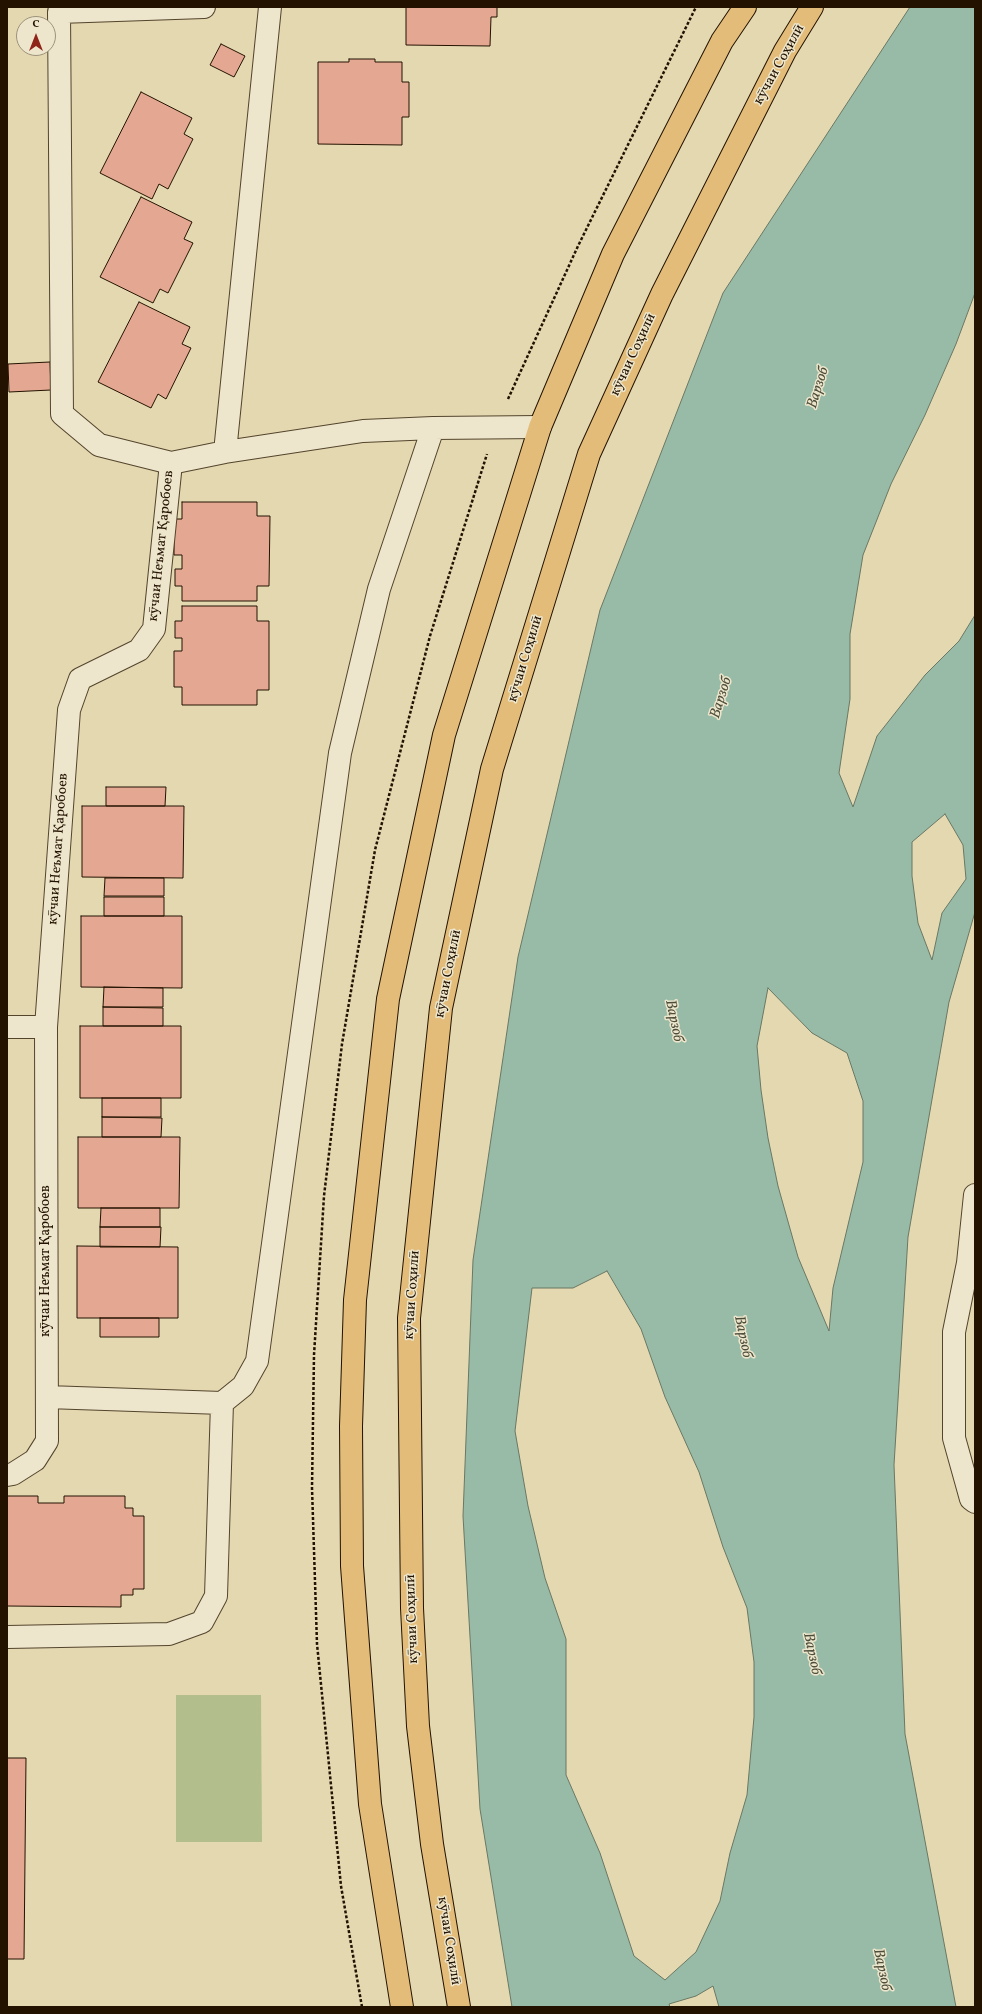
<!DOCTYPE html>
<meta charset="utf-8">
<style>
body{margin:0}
#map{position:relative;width:982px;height:2014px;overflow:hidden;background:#e4d8b1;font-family:Vollkorn,serif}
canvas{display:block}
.frame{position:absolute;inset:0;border:8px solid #231200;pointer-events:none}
.north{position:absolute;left:16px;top:16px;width:40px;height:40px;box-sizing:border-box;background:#ede6cc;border:1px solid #9c917a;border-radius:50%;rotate:0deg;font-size:11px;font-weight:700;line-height:16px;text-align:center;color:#231200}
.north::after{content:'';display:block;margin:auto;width:14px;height:18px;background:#8f2418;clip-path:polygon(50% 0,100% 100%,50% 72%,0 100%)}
</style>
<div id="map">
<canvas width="982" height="2014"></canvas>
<div class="frame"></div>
<div class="north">С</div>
</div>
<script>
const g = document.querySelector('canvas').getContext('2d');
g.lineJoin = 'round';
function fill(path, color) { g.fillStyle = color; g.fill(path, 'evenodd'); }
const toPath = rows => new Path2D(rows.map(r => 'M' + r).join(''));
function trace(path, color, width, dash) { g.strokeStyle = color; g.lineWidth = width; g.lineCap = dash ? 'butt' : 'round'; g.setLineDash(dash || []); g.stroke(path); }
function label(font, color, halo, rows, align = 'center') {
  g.font = font + ' Vollkorn,serif'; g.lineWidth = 3; g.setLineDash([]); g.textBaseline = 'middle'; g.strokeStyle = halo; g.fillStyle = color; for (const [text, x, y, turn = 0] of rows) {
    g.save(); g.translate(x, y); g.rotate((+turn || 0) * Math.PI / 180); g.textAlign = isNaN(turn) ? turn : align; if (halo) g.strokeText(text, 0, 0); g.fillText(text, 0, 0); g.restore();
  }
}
const green = toPath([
 [176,1695,261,1695,262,1842,176,1842]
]);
const water = toPath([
 [910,7,975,7,975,293,956,344,925,415,891,484,863,555,850,634,850,699,839,773,853,807,877,736,925,675,959,641,975,615,975,912,949,1002,908,1237,894,1465,905,1734,956,2007,719,2007,713,1986,696,1996,669,2004,670,2007,512,2007,480,1809,463,1516,473,1260,518,957,600,610,723,293,910,7],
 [945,814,963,845,966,879,942,913,932,960,918,923,912,876,912,842,945,814],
 [768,988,812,1033,847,1053,863,1101,863,1162,833,1288,829,1331,798,1257,778,1186,768,1138,761,1090,757,1046,768,988],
 [607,1271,641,1329,665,1397,699,1472,723,1547,747,1608,754,1662,754,1717,747,1795,730,1853,720,1901,696,1952,665,1980,634,1956,600,1853,566,1775,566,1639,545,1578,528,1506,515,1431,532,1288,573,1288,607,1271]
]);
const building = toPath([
 [406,7,497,7,497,17,491,17,490,46,406,45,406,7],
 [221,44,245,56,234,77,210,65,221,44],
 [349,59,375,59,375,62,402,62,402,82,409,82,409,117,402,117,402,145,318,144,318,62,349,62,349,59],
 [141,92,192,118,184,134,193,139,168,189,159,184,152,199,100,173,141,92],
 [141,197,192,222,184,239,193,243,168,293,160,289,153,303,100,277,141,197],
 [139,302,190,327,182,344,191,348,166,399,158,394,151,408,98,382,139,302],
 [50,362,51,390,9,392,8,364,50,362],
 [182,502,257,502,257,516,270,516,269,586,257,586,257,601,182,601,182,586,175,586,175,569,182,569,182,555,174,555,174,519,182,519,182,502],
 [182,606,257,606,257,621,269,621,269,690,257,690,257,705,182,705,182,687,174,687,174,651,182,651,182,638,175,638,175,621,182,621,182,606],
 [106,787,166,787,165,806,106,806,106,787],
 [82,806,184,806,183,878,82,877,82,806],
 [105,878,164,878,164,896,104,896,105,878],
 [104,897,164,897,164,916,104,916,104,897],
 [81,916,182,916,182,988,81,987,81,916],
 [104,987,163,988,163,1007,103,1007,104,987],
 [103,1007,163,1008,163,1026,103,1026,103,1007],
 [80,1026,181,1026,181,1098,80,1098,80,1026],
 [102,1098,161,1098,161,1117,102,1117,102,1098],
 [102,1117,162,1118,161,1137,102,1137,102,1117],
 [78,1137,180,1137,179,1208,78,1208,78,1137],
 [101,1208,160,1208,160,1227,100,1227,101,1208],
 [100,1227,161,1227,160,1247,100,1247,100,1227],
 [77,1246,178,1247,178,1318,77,1318,77,1246],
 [100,1318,159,1318,159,1337,100,1337,100,1318],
 [7,1496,38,1496,38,1503,64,1503,64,1496,125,1496,125,1508,133,1508,133,1516,144,1516,144,1589,133,1589,133,1595,121,1595,121,1607,7,1606,7,1496],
 [7,1758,26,1758,24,1959,7,1959,7,1758]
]);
const path = toPath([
 [508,399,578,246,696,7],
 [362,2007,341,1886,317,1644,312,1488,314,1355,324,1196,342,1044,375,850,430,636,487,454]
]);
const minor = toPath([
 [225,452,270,7],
 [171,463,99,445,62,414,59,12,204,7],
 [7,1027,46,1027],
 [975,1195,968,1263,954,1332,954,1438,971,1499,975,1502],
 [47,1397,222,1403,243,1386,257,1361,340,753,379,589,433,428],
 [7,1475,13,1474,35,1460,47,1441,46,1027,69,710,80,679,139,650,154,629,171,463,225,452,363,431,433,428,540,427],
 [7,1637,169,1634,202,1622,216,1596,222,1403]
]);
const major = toPath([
 [402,2007,370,1804,352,1566,351,1426,355,1300,388,999,444,735,540,427,613,254,722,41,745,7],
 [459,2007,432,1844,418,1726,412,1608,409,1318,441,1008,492,769,589,454,662,294,785,51,812,7]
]);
const streetNames = [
 ["кӯчаи Соҳилӣ",780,65,-61],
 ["кӯчаи Соҳилӣ",634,355,-65],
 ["кӯчаи Неъмат Қаробоев",162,546,-84],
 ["кӯчаи Соҳилӣ",526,659,-73],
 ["кӯчаи Неъмат Қаробоев",59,849,-86],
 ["кӯчаи Соҳилӣ",449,974,-79],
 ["кӯчаи Неъмат Қаробоев",46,1261,-90],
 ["кӯчаи Соҳилӣ",413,1295,-86],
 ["кӯчаи Соҳилӣ",413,1619,-92],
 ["кӯчаи Соҳилӣ",448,1941,81]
];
const waterNames = [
 ["Варзоб",819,388,-73],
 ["Варзоб",722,698,-73],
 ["Варзоб",673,1021,78],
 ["Варзоб",742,1337,78],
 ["Варзоб",811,1654,78],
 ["Варзоб",881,1970,78]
];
fill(green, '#b2bf8d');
fill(water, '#97bba6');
trace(water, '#697764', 1);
fill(building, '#e4a892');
trace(building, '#231200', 1);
trace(minor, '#53442c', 24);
trace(major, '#231200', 24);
trace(path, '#231200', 2.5, [3, 2]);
trace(minor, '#ede6cc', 22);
trace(major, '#e2bc78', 22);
label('14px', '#231200', '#ede6cc', streetNames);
label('italic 15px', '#4c4d3a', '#ede6cc', waterNames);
</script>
